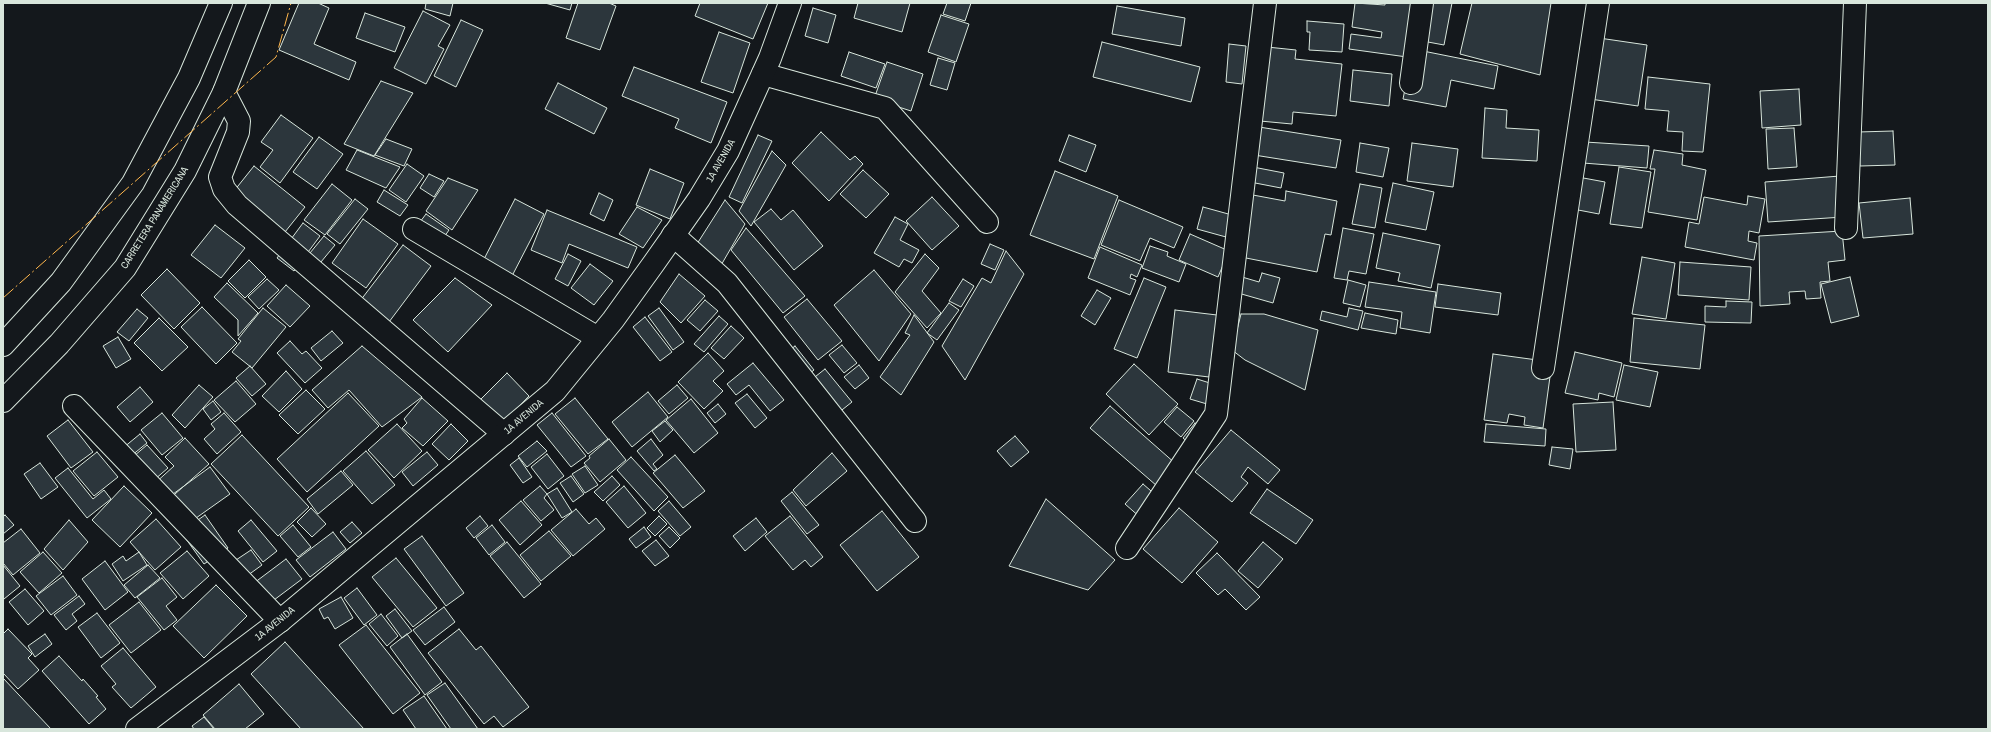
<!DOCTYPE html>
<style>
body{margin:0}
#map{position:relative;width:1991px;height:732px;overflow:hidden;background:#14181c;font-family:"Archivo Narrow",sans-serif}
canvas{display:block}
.frame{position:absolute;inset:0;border:4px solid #d8e6dc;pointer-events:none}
</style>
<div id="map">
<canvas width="1991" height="732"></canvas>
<div class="frame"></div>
</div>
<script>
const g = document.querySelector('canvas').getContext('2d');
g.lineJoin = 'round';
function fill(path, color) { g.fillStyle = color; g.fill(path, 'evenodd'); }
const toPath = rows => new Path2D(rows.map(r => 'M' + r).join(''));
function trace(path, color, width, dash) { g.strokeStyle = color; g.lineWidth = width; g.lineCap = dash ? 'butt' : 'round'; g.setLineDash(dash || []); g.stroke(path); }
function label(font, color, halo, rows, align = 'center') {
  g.font = font + ' "Archivo Narrow",sans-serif'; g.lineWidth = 3; g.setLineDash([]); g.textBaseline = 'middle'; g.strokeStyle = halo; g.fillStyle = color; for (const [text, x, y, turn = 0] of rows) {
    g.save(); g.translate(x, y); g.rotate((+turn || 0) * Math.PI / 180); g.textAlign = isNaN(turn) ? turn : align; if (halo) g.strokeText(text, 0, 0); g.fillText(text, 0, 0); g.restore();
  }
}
const building = toPath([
 [299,3,318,3,329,8,314,44,356,62,349,80,279,50,299,3],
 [426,3,453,3,450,16,425,9,426,3],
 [545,3,572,3,570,10,545,3],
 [578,3,609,3,616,6,600,50,566,38,578,3],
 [700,3,768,3,753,39,695,16,700,3],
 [858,3,910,3,902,32,854,18,858,3],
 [947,3,971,3,965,21,943,14,947,3],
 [1355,3,1385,5,1385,3,1415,3,1407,57,1349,49,1351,34,1381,38,1382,32,1352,27,1355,3],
 [1418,3,1452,3,1444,45,1412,39,1418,3],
 [1472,3,1551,3,1540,75,1460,54,1472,3],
 [1117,6,1185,18,1181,46,1112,34,1117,6],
 [813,8,836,15,828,43,805,36,813,8],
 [423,11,450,25,438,46,444,49,426,84,394,68,423,11],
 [365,13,405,27,395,52,356,38,365,13],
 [941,15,969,24,956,62,928,52,941,15],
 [461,20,483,30,456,87,434,76,461,20],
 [1307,21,1344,24,1342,52,1309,50,1310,32,1307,32,1307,21],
 [719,32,750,43,733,93,701,82,719,32],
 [1599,38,1647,45,1638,106,1590,99,1599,38],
 [1102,42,1200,67,1191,102,1093,77,1102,42],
 [1229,44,1246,46,1242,84,1226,82,1229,44],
 [1267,47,1296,50,1295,59,1342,64,1336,116,1293,112,1292,124,1260,121,1267,47],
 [1413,49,1498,66,1494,89,1451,80,1446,107,1403,99,1413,49],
 [849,52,885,64,876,88,841,76,849,52],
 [938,58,955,63,947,90,930,85,938,58],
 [887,62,923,74,911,111,874,99,887,62],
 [634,67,727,102,711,143,675,128,679,119,622,96,634,67],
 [1353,70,1392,74,1389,106,1350,101,1353,70],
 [1648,77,1710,84,1703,152,1682,151,1683,132,1667,131,1669,111,1645,109,1648,77],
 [381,81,413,93,374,156,344,144,381,81],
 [558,83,607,108,594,134,545,109,558,83],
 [1799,89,1801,125,1762,128,1760,91,1799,89],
 [1485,108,1507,110,1506,128,1539,130,1537,161,1482,158,1485,108],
 [281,115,313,138,280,183,260,167,273,150,261,142,281,115],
 [1259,127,1341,140,1336,168,1254,155,1259,127],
 [1794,128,1797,167,1768,169,1766,129,1794,128],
 [1893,131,1895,165,1860,166,1858,132,1893,131],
 [821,132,850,160,855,156,863,164,829,201,792,163,821,132],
 [758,135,772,141,742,203,729,197,758,135],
 [1069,135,1096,145,1086,172,1059,161,1069,135],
 [319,137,343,154,317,189,293,172,319,137],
 [386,139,412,149,404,166,375,155,386,139],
 [1585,142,1649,146,1647,168,1583,163,1585,142],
 [1360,143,1389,148,1383,177,1356,172,1360,143],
 [1412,143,1458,149,1453,187,1407,181,1412,143],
 [357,150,400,167,386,188,346,170,357,150],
 [1654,150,1683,154,1682,165,1706,170,1697,220,1648,212,1655,169,1650,169,1654,150],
 [772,151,786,165,751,226,739,211,772,151],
 [407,164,424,176,406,202,389,190,407,164],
 [254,166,305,207,281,237,230,196,254,166],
 [1253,167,1284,173,1281,188,1250,182,1253,167],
 [1619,167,1651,172,1642,228,1610,224,1619,167],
 [650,169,684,183,670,219,636,205,650,169],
 [863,170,889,194,866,218,840,194,863,170],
 [1055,171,1118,196,1094,259,1030,235,1055,171],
 [429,174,444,181,434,197,420,188,429,174],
 [1840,176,1843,217,1768,222,1765,182,1840,176],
 [1578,177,1605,182,1599,214,1573,209,1578,177],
 [448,178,478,190,452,230,426,211,448,178],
 [1393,183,1434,192,1426,230,1385,222,1393,183],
 [332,184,352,200,325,235,304,220,332,184],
 [1360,184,1382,188,1375,228,1352,224,1360,184],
 [384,190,408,205,400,216,377,202,384,190],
 [1286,191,1337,201,1331,235,1325,234,1317,272,1241,257,1253,195,1285,201,1286,191],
 [599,193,613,200,604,221,590,214,599,193],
 [1748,196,1765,199,1759,233,1749,231,1748,241,1757,243,1754,260,1685,247,1689,222,1699,224,1704,197,1747,205,1748,196],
 [932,197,959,226,932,250,906,221,932,197],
 [1910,198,1913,234,1863,238,1859,203,1910,198],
 [355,199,368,209,340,244,327,234,355,199],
 [515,199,544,214,512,276,483,261,515,199],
 [725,200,745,224,713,279,688,258,725,200],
 [1119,200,1183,227,1174,248,1150,238,1140,261,1101,245,1119,200],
 [637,207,662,220,643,248,619,234,637,207],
 [1203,207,1232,215,1226,237,1197,229,1203,207],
 [771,209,781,220,793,210,823,246,794,270,754,222,771,209],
 [547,210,637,247,628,268,569,244,562,263,531,250,547,210],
 [426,214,449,230,440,243,417,226,426,214],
 [895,217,908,224,900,240,919,250,912,263,904,259,899,267,874,253,895,217],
 [363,219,398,244,366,288,332,263,363,219],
 [303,223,320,236,294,271,277,258,303,223],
 [215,225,245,248,221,278,191,255,215,225],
 [746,228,805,296,783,313,731,250,746,228],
 [1343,228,1374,234,1366,274,1349,271,1347,280,1334,278,1343,228],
 [1842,231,1845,260,1828,262,1830,281,1820,282,1821,298,1806,299,1805,291,1789,292,1790,304,1760,306,1759,236,1842,231],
 [1383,233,1440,245,1431,288,1398,281,1400,273,1376,268,1383,233],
 [1190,234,1229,251,1218,277,1179,260,1190,234],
 [324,236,335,245,316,268,305,259,324,236],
 [990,244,1004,250,995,270,981,264,990,244],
 [403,245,431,266,389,322,360,301,403,245],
 [1150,246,1168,252,1167,256,1186,264,1179,282,1142,268,1150,246],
 [1100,247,1142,265,1137,277,1131,274,1130,278,1136,280,1130,295,1088,278,1100,247],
 [1006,251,1024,274,965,380,942,346,982,278,991,283,1006,251],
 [568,254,581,261,568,286,555,279,568,254],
 [925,254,939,268,922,291,941,313,927,328,895,292,925,254],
 [1642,257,1675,263,1666,319,1632,314,1642,257],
 [249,260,266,277,245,298,228,281,249,260],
 [1680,262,1751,267,1749,300,1678,295,1680,262],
 [590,264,613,281,594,305,571,288,590,264],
 [167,269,200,303,174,329,141,295,167,269],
 [874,270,911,314,879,361,834,305,874,270],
 [1262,273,1280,278,1273,303,1238,293,1242,277,1259,282,1262,273],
 [679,274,705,296,681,323,660,302,679,274],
 [1850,277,1859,316,1831,323,1821,284,1850,277],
 [455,278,492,305,448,352,413,320,455,278],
 [1144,278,1166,287,1137,358,1114,349,1144,278],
 [267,279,279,290,259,309,248,297,267,279],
 [963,279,974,286,961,307,949,301,963,279],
 [1348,280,1366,285,1360,307,1343,303,1348,280],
 [1369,282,1436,292,1430,333,1400,328,1402,312,1365,307,1369,282],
 [227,283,258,313,238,336,238,320,214,297,227,283],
 [1438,284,1501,293,1498,315,1435,307,1438,284],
 [286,285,310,306,290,327,267,306,286,285],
 [1097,290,1111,298,1095,325,1081,316,1097,290],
 [807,299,842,341,818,360,784,317,807,299],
 [705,300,718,311,700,331,687,320,705,300],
 [1726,301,1752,302,1751,323,1705,322,1705,306,1726,307,1726,301],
 [949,303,959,310,937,340,927,333,949,303],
 [202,307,237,343,216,364,181,327,202,307],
 [263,308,286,327,252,368,232,352,241,341,238,339,263,308],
 [659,308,684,342,673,350,648,316,659,308],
 [1349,308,1363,311,1358,330,1320,320,1322,311,1347,317,1349,308],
 [137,309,148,318,129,341,117,332,137,309],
 [1175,310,1217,315,1209,377,1168,372,1175,310],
 [1365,313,1398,320,1396,334,1361,328,1365,313],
 [1241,314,1264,314,1318,330,1305,390,1245,360,1232,350,1241,314],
 [914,315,934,342,901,395,880,377,910,335,905,333,914,315],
 [719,316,728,324,704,352,694,344,719,316],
 [645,317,672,352,660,361,633,327,645,317],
 [159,318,188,347,162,371,134,343,159,318],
 [1634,318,1705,325,1700,369,1630,362,1634,318],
 [731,326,744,338,724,359,711,348,731,326],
 [332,331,343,343,321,361,311,348,332,331],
 [118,337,131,359,116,368,103,346,118,337],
 [290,341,302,354,306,351,322,368,305,383,277,353,290,341],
 [842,345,857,363,844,373,829,355,842,345],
 [362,346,422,397,382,427,349,390,328,408,312,390,362,346],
 [795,346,814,370,799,382,780,358,795,346],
 [1575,352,1622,363,1614,397,1599,393,1598,400,1565,393,1575,352],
 [708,353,724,371,713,381,723,391,704,409,678,382,708,353],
 [1493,354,1552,362,1543,428,1524,425,1525,417,1509,414,1507,423,1484,420,1493,354],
 [753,363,784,400,770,411,749,385,736,395,727,384,753,363],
 [1134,364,1178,404,1149,435,1106,394,1134,364],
 [859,365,869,378,855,389,844,377,859,365],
 [1624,365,1658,372,1650,407,1616,400,1624,365],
 [250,366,266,384,252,396,236,378,250,366],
 [825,369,852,402,828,421,801,388,825,369],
 [286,371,302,389,279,412,262,396,286,371],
 [507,373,529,396,493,433,470,410,507,373],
 [1197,379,1213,384,1207,404,1190,399,1197,379],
 [236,381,256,404,235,422,214,400,236,381],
 [199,385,213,397,185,428,172,415,199,385],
 [677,385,688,398,669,414,658,401,677,385],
 [140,387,153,402,130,422,117,407,140,387],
 [306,390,325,409,298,434,279,415,306,390],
 [648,392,668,417,632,447,612,422,648,392],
 [348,393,379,426,307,492,277,459,348,393],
 [747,394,767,418,755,428,735,403,747,394],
 [422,398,448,421,423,446,402,428,407,423,404,419,422,398],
 [575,398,608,439,588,454,555,414,575,398],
 [691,399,718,433,694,453,666,420,691,399],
 [213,401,221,412,211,420,203,409,213,401],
 [1613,402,1616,450,1576,452,1573,404,1613,402],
 [718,404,726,414,715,423,707,413,718,404],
 [1110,406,1176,464,1157,486,1090,428,1110,406],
 [1177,407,1194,421,1181,437,1164,422,1177,407],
 [162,413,183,438,162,455,141,430,162,413],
 [224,413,241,432,217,454,204,439,215,429,211,424,224,413],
 [552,413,586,456,571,467,537,425,552,413],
 [68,420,93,452,71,468,47,436,68,420],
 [665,421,673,430,660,442,652,431,665,421],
 [1195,423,1204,430,1192,446,1183,438,1195,423],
 [397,424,422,451,394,478,368,450,397,424],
 [451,424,468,441,449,460,432,444,451,424],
 [1486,424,1546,429,1545,446,1484,442,1486,424],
 [1231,430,1280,470,1268,484,1248,467,1241,477,1248,483,1232,502,1195,472,1231,430],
 [140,434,147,443,120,465,112,457,140,434],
 [242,435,309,507,278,536,211,464,242,435],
 [1015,436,1029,452,1011,467,997,451,1015,436],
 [185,438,209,464,158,509,144,493,174,466,165,457,185,438],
 [609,439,626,460,600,482,584,463,590,458,589,456,609,439],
 [651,439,663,455,653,464,657,469,654,471,637,451,651,439],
 [537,441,547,451,527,467,518,456,537,441],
 [147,445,168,468,154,480,134,456,147,445],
 [1552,447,1573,449,1570,469,1549,465,1552,447],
 [366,451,395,485,372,504,343,471,366,451],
 [97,452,118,477,94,496,73,471,97,452],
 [427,452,438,465,413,486,402,472,427,452],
 [832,453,847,471,806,506,793,490,832,453],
 [547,454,564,476,548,489,531,467,547,454],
 [675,455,705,491,683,508,653,473,675,455],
 [631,457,668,497,654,511,617,470,631,457],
 [519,458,532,477,523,483,510,465,519,458],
 [40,463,58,487,41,499,24,474,40,463],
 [585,466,598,485,585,493,572,474,585,466],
 [210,467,230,494,189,523,169,497,210,467],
 [68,468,93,499,104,490,111,499,87,518,55,478,68,468],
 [341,471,353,485,318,514,307,499,341,471],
 [571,476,584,494,573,502,560,483,571,476],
 [612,476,620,485,603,501,594,492,612,476],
 [1143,484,1158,497,1141,518,1125,504,1143,484],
 [124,486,152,513,120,547,92,520,124,486],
 [540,486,547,494,544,498,554,510,541,521,523,500,540,486],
 [624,486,646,513,628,528,606,502,624,486],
 [557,488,572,512,562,518,547,494,557,488],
 [1267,489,1313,520,1296,544,1250,513,1267,489],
 [792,492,819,525,807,534,781,501,792,492],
 [1046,499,1115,560,1088,590,1009,566,1046,499],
 [521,501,542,525,520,545,499,520,521,501],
 [669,501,691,527,680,536,658,511,669,501],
 [311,508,326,524,312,537,297,522,311,508],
 [1179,508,1218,542,1182,583,1143,549,1179,508],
 [576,509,589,524,596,518,605,529,573,556,551,530,576,509],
 [882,511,919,557,877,591,840,545,882,511],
 [5,515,14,525,3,534,3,517,5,515],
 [205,515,228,548,204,564,181,532,205,515],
 [480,516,488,526,474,538,466,528,480,516],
 [659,516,667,524,655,536,647,528,659,516],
 [790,516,823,557,811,567,805,560,793,570,765,536,790,516],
 [756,518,767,532,745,551,733,536,756,518],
 [156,519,181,547,155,570,130,542,156,519],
 [69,520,88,542,63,570,44,549,69,520],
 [251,520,277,551,263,562,238,531,251,520],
 [352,522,362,533,350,543,340,532,352,522],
 [293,525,311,547,298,557,280,536,293,525],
 [492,525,505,542,489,555,476,538,492,525],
 [644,527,651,537,636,548,629,539,644,527],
 [669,527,680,538,670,548,659,536,669,527],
 [21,529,40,553,13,575,3,563,3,543,21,529],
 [549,531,571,556,541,581,520,555,549,531],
 [333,532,346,549,310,577,296,560,333,532],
 [422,536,464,593,446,606,404,549,422,536],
 [656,540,669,556,655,566,642,551,656,540],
 [507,542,541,584,524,598,490,556,507,542],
 [1263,542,1283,559,1258,588,1238,571,1263,542],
 [251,550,262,565,244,578,233,562,251,550],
 [187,551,209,576,183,599,160,573,187,551],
 [43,552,62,573,39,593,20,572,43,552],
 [139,552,147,565,123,581,112,564,123,556,126,561,139,552],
 [1217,553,1260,597,1246,610,1225,589,1218,595,1196,573,1217,553],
 [396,558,437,608,413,627,372,577,396,558],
 [286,559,302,579,270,603,254,583,286,559],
 [105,561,128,592,105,610,82,579,105,561],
 [3,565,20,586,4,599,3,598,3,565],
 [148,565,160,578,135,598,124,585,148,565],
 [63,576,77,595,51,615,36,596,63,576],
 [162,578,177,597,166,606,177,620,164,630,137,597,162,578],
 [216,585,247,616,204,658,173,626,216,585],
 [357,588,377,615,364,625,344,598,357,588],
 [25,589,44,611,28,625,9,602,25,589],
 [79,596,85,604,72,614,77,621,66,630,54,615,79,596],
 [341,597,353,618,335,629,328,617,324,619,319,609,341,597],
 [139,602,161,630,131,653,109,625,139,602],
 [444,607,455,622,425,645,413,630,444,607],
 [395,609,412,631,402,638,386,616,395,609],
 [97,613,120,643,101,658,78,627,97,613],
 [381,614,398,636,387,646,369,624,381,614],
 [366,625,420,693,393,714,339,645,366,625],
 [8,629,32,654,28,658,39,670,18,689,3,673,3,634,8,629],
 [459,629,476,650,481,646,529,707,503,727,494,716,484,724,428,653,459,629],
 [45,634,52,644,35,657,28,646,45,634],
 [407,634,442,682,425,695,390,647,407,634],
 [285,642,364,729,301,729,251,674,285,642],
 [123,648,156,687,131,708,112,687,116,684,101,666,123,648],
 [59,656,82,681,83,679,98,696,96,697,106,709,89,724,42,671,59,656],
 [3,678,51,729,3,729,3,678],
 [445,683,478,729,451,729,427,695,445,683],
 [239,684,264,714,245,729,215,729,203,715,239,684],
 [424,696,447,729,416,729,403,710,424,696],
 [204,717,214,729,194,729,192,726,204,717]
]);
const minor = toPath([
 [763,74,885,108,987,222],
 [1411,83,1422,3],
 [224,92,239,121,238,132,220,177,224,189,237,205,504,434],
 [1846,228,1855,3],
 [414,229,598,338],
 [673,235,727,283,915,521],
 [1543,368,1598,3],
 [74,406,280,621],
 [1127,548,1216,414,1265,3]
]);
const tertiary = toPath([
 [137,729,280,621,555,391,613,320,654,263,699,199,728,151,770,58,790,3]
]);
const trunk = toPath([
 [3,345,61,282,133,183,189,78,221,3],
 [3,401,59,344,125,268,185,171,224,92,259,3]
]);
const power = toPath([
 [3,298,276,57,291,3]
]);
const streetNames = [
 ["1A AVENIDA",721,161,-60],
 ["CARRETERA PANAMERICANA",155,218,-58],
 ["1A AVENIDA",524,417,-40],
 ["1A AVENIDA",275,624,-39]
];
fill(building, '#2c363c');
trace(building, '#d8e6dc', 1);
trace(minor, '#d8e6dc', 24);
trace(tertiary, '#d8e6dc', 24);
trace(trunk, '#d8e6dc', 24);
trace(minor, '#14181c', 22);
trace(tertiary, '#14181c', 22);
trace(trunk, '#14181c', 22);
trace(power, '#ffb74d', 1, [14, 3, 2, 3]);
label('10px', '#d8e6dc', '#14181c', streetNames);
</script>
